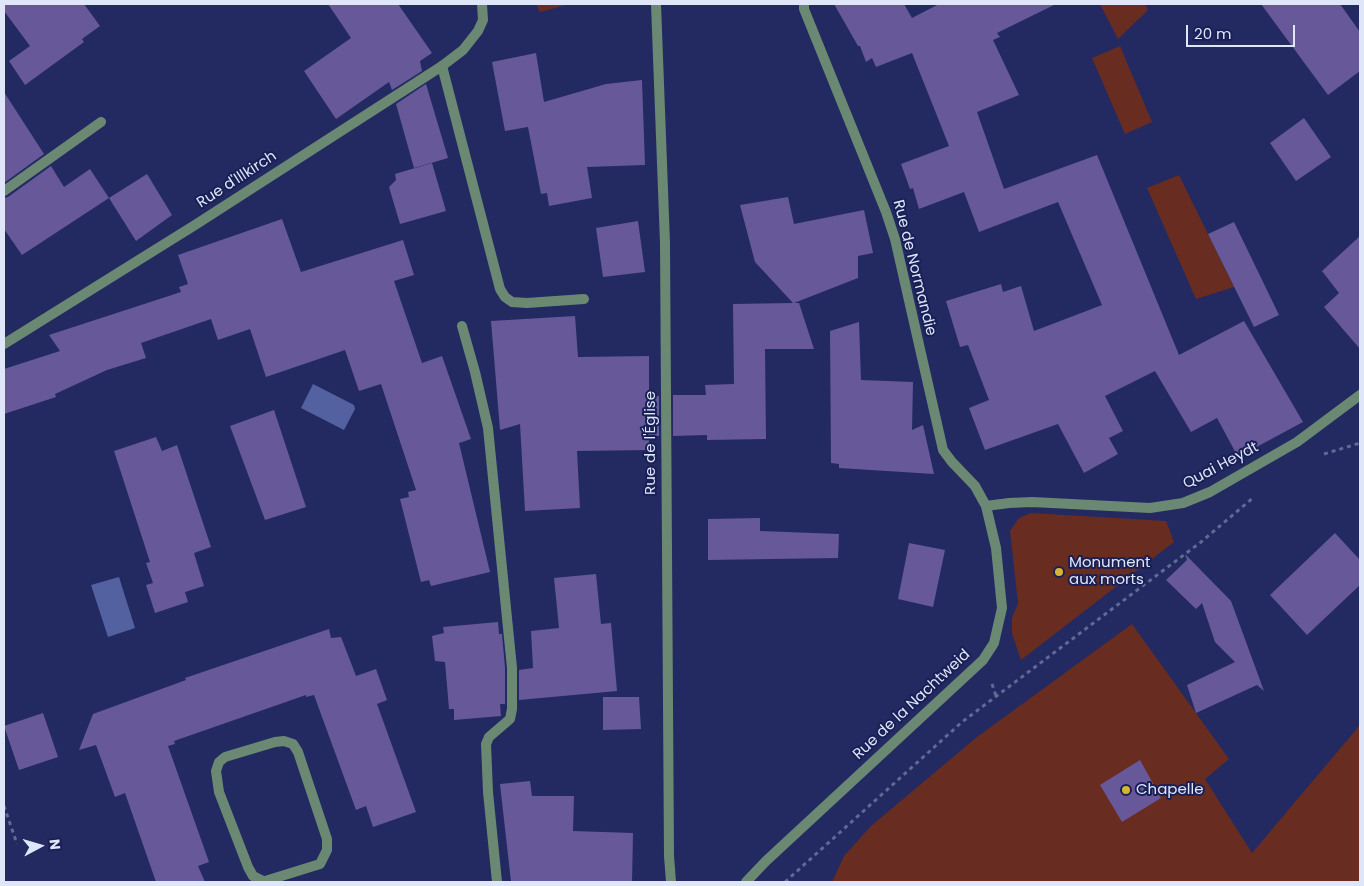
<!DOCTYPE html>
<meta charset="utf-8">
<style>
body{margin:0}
#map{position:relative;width:1364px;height:886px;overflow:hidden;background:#222a61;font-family:Poppins,sans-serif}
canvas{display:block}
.frame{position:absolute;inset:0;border:5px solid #dfe6fa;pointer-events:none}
.north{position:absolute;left:15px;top:821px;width:50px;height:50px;-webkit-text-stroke:4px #192056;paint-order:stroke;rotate:84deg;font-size:14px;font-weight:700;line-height:20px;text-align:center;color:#dfe6fa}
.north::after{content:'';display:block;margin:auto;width:18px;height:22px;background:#dfe6fa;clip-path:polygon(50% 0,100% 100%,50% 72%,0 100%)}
.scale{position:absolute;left:1186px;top:25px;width:109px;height:22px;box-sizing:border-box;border:2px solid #dfe6fa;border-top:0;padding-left:6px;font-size:15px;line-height:18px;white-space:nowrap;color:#dfe6fa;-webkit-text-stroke:4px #192056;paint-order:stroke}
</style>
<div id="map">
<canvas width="1364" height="886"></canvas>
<div class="frame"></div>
<div class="north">N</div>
<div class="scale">20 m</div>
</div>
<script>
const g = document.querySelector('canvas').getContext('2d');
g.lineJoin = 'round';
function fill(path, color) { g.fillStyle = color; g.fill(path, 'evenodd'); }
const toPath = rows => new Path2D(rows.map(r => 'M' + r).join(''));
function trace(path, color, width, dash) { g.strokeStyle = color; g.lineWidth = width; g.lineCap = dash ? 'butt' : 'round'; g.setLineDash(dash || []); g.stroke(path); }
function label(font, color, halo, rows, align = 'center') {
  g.font = font + ' Poppins,sans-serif'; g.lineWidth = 4; g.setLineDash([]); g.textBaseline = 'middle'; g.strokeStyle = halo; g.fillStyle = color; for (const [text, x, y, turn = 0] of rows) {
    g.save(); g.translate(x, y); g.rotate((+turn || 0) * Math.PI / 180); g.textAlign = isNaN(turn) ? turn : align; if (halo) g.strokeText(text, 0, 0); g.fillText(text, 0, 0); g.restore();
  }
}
const green = toPath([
 [536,4,570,4,540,12],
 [1100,4,1145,4,1148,10,1118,39],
 [1120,46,1152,122,1125,134,1092,58],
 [1179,175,1234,287,1196,299,1147,188],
 [1031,513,1166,521,1174,542,1021,660,1012,634,1012,618,1018,603,1010,531,1019,518],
 [1132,624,1229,759,1205,779,1252,853,1360,725,1360,882,832,882,844,856,871,826,977,737]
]);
const water = toPath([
 [313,384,354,405,355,409,344,430,301,408],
 [119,577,135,628,108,637,91,585]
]);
const building = toPath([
 [4,4,84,4,100,26,82,39,84,42,25,85,9,61,30,46,4,11],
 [328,4,398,4,432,53,420,61,422,71,392,90,389,82,336,119,304,71,351,38],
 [834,4,904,4,912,18,939,4,1056,4,997,33,1000,37,993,40,1019,95,977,112,1004,189,1097,155,1179,355,1244,321,1303,422,1238,457,1217,418,1191,432,1155,371,1105,396,1123,431,1109,438,1118,454,1084,473,1058,424,985,450,969,408,989,400,968,345,960,347,946,301,1001,284,1003,292,1021,286,1034,331,1102,305,1058,202,979,232,964,192,919,209,913,188,910,189,901,164,949,146,912,53,876,67,872,58,866,62,860,46,858,46],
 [1261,4,1340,4,1360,32,1360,71,1328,95],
 [536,53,544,102,606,84,642,80,645,165,587,167,592,198,549,206,547,193,541,194,528,127,505,131,492,62],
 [426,84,448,158,414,168,396,104],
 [4,92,44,154,4,183],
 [1304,118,1331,157,1296,181,1270,143],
 [432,163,446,211,400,224,389,187,396,180,395,174],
 [51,166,64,187,90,169,109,198,22,255,4,229,4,198,8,197],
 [147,174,172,215,136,241,109,198],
 [788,197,794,224,864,210,873,253,858,256,858,278,794,303,799,303,814,349,765,349,766,439,707,440,707,435,673,436,673,395,706,395,705,385,734,384,733,304,793,303,755,262,740,205],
 [282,219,301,272,403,240,414,275,394,281,422,363,442,356,471,439,459,443,490,572,431,586,429,580,421,582,400,499,409,497,408,492,416,490,381,384,359,391,345,350,266,377,250,329,218,340,211,319,141,343,146,358,107,370,55,394,56,397,4,414,4,369,60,351,49,335,181,292,179,287,188,284,178,255],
 [638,221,645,272,603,277,596,228],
 [1234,222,1279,315,1254,327,1208,234],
 [1360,236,1360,349,1324,307,1339,293,1322,271],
 [575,316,578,357,649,356,649,396,659,396,659,436,649,436,649,450,577,451,580,508,525,511,520,424,500,430,491,321],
 [859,322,861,380,913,382,912,430,923,425,934,474,839,468,839,464,831,463,830,331],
 [274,410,306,507,265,520,230,426],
 [156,437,162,451,177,445,211,547,194,553,204,586,185,592,188,602,155,613,146,585,153,583,146,563,150,562,114,451],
 [760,518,760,531,839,534,838,558,708,560,708,519],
 [1335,533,1360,560,1360,585,1307,635,1270,595],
 [909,543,945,550,933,607,898,599],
 [1185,554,1231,601,1264,691,1257,685,1196,713,1187,685,1235,662,1215,642,1202,603,1196,609,1166,580,1187,560],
 [596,574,601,624,611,623,617,691,519,700,519,670,533,668,531,631,559,628,554,578],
 [498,622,499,634,502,634,505,668,505,704,500,704,501,716,454,720,454,709,449,709,445,662,435,661,432,636,444,633,443,627],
 [329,629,331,638,341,637,356,676,376,669,387,700,377,704,416,812,373,827,366,806,356,810,314,695,306,697,306,695,174,741,175,744,168,746,209,862,198,866,205,882,156,882,125,793,115,797,96,745,79,750,93,714,186,680,185,678],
 [603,697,639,697,641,729,603,730],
 [43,713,58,757,19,770,4,726],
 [1140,760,1161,798,1122,822,1100,785],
 [530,781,532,796,574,796,573,831,633,833,632,882,511,882,500,784]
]);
const path = toPath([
 [1324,454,1360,443],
 [992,684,996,696],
 [4,806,17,844],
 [785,882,962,722,1201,542,1254,497]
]);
const lane = toPath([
 [442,66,500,289,505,297,512,302,527,303,584,299],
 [4,191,101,122],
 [462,326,475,372,488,428,512,668,512,709,510,719,489,737,486,744,488,792,497,882]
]);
const street = toPath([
 [656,4,665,243,669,856,671,882],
 [4,344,195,225,442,66,463,50,478,31,483,20,482,4],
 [986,506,1009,503,1032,502,1150,508,1183,503,1210,492,1297,442,1360,395],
 [262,882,320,864,327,850,327,839,298,752,293,744,284,741,275,742,225,757,219,762,216,771,219,792,248,867,253,876,263,881],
 [746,882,766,861,983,660,994,643,1002,608,996,548,986,506,975,486,952,462,943,450,895,239,886,212,804,9,804,4]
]);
const markers = [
 [1059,572,5,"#d7b434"],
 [1126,790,5,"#d7b434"]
];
const streetNames = [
 ["Rue d'Illkirch",237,180,-33],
 ["Rue de Normandie",914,268,76],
 ["Rue de l'Église",651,443,-90],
 ["Quai Heydt",1221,466,-28],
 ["Rue de la Nachtweid",912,705,-43]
];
const poiNames = [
 ["Monument",1069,563],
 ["aux morts",1069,580],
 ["Chapelle",1136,790]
];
fill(green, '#692c20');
fill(water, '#5361a1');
fill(building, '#67589a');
trace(path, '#616994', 3, [4, 4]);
trace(lane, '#6b8873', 10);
trace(street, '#6b8873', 10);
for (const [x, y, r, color] of markers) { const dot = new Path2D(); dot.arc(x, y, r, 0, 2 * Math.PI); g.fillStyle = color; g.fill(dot); trace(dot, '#192056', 2); }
label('15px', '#dfe6fa', '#192056', streetNames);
label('15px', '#dfe6fa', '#192056', poiNames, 'left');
</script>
